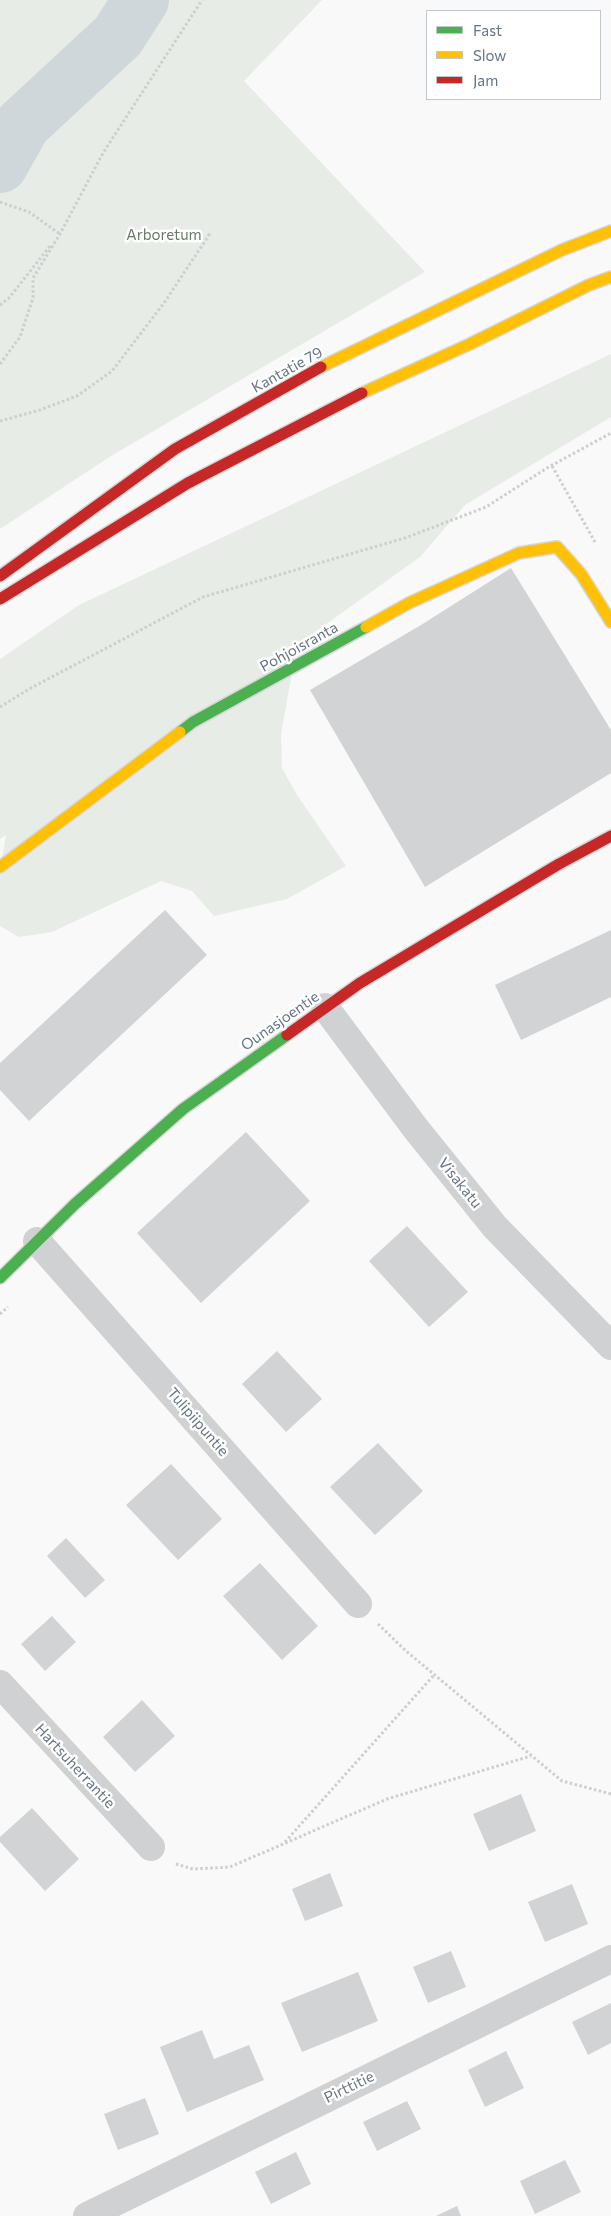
<!DOCTYPE html>
<style>
body{margin:0}
#map{position:relative;width:611px;height:2216px;overflow:hidden;background:#f9f9f9;font-family:Commissioner,sans-serif}
canvas{display:block}
.legend{position:absolute;left:426px;top:10px;width:175px;height:90px;box-sizing:border-box;background:#fff;border:1px solid #c1c7ce;margin:0;padding:6px 9px;list-style:none;font-size:15px;color:#647484}
.legend li{display:flex;align-items:center;gap:10px;height:25px}
.legend b{width:25px;border:1px solid #c1c7ce}
</style>
<div id="map">
<canvas width="611" height="2216"></canvas>
<ul class="legend">
<li><b style="height:6px;background:#4caf50"></b>Fast</li>
<li><b style="height:6px;background:#ffc107"></b>Slow</li>
<li><b style="height:6px;background:#c62828"></b>Jam</li>
</ul>
</div>
<script>
const g = document.querySelector('canvas').getContext('2d');
g.lineJoin = 'round';
function fill(path, color) { g.fillStyle = color; g.fill(path, 'evenodd'); }
const toPath = rows => new Path2D(rows.map(r => 'M' + r).join(''));
function trace(path, color, width, dash) { g.strokeStyle = color; g.lineWidth = width; g.lineCap = dash ? 'butt' : 'round'; g.setLineDash(dash || []); g.stroke(path); }
function label(font, color, halo, rows, align = 'center') {
  g.font = font + ' Commissioner,sans-serif'; g.lineWidth = 5; g.setLineDash([]); g.textBaseline = 'middle'; g.strokeStyle = halo; g.fillStyle = color; for (const [text, x, y, turn = 0] of rows) {
    g.save(); g.translate(x, y); g.rotate((+turn || 0) * Math.PI / 180); g.textAlign = isNaN(turn) ? turn : align; if (halo) g.strokeText(text, 0, 0); g.fillText(text, 0, 0); g.restore();
  }
}
const green = toPath([
 [0,0,322,0,244,81,425,272,111,456,0,529],
 [611,354,611,417,465,505,420,557,297,645,281,734,282,768,297,795,346,866,287,899,214,916,192,891,161,881,52,932,19,937,0,926,0,870,6,835,0,839,0,659,79,605]
]);
const river = toPath([
 [0,165,23,124,118,36,141,0]
]);
const building = toPath([
 [511,568,611,730,611,773,425,887,310,690,421,625],
 [165,910,207,955,29,1121,0,1090,0,1063],
 [611,930,611,997,521,1040,495,985],
 [246,1132,310,1201,201,1303,137,1233],
 [407,1226,468,1292,429,1327,369,1261],
 [277,1351,322,1399,286,1432,242,1384],
 [378,1443,423,1491,375,1535,330,1487],
 [171,1464,222,1519,178,1560,126,1505],
 [66,1538,105,1580,85,1598,47,1556],
 [260,1563,318,1626,282,1660,223,1596],
 [52,1616,76,1642,45,1671,21,1644],
 [142,1700,175,1736,135,1772,103,1737],
 [521,1794,536,1831,489,1851,473,1814],
 [32,1808,79,1859,45,1891,0,1842,0,1837],
 [330,1873,343,1906,305,1921,292,1889],
 [572,1884,588,1924,545,1942,528,1902],
 [451,1951,466,1987,428,2003,413,1967],
 [358,1972,378,2021,302,2052,281,2003],
 [611,2003,611,2043,588,2055,572,2022],
 [202,2030,214,2059,249,2045,264,2080,187,2112,160,2047],
 [506,2051,524,2088,485,2107,468,2070],
 [145,2098,159,2134,118,2150,104,2114],
 [407,2101,421,2129,377,2151,363,2122],
 [296,2152,311,2184,271,2204,255,2172],
 [565,2160,581,2192,535,2214,520,2181],
 [457,2206,461,2216,436,2216]
]);
const path = toPath([
 [0,202,29,212,60,234],
 [0,305,9,298,50,246],
 [0,364,20,337,33,298,33,278,60,234,103,153,202,0],
 [0,421,40,410,77,396,112,371,164,303,211,232],
 [552,466,595,542],
 [0,707,29,689,203,597,405,538,486,507,547,468,611,433],
 [0,1314,8,1307],
 [378,1624,406,1651,562,1781,611,1794],
 [285,1842,434,1675],
 [176,1864,193,1869,230,1867,387,1799,531,1756]
]);
const street = toPath([
 [325,1007,416,1129,495,1227,611,1346],
 [37,1241,358,1604],
 [0,1684,151,1847],
 [87,2216,611,1959]
]);
const fast = toPath([
 [180,732,193,722,366,627],
 [0,1278,75,1204,183,1109,287,1035]
]);
const slow = toPath([
 [321,367,562,250,611,231],
 [362,393,470,344,589,285,611,277],
 [366,627,409,603,519,553,557,547,581,574,611,622],
 [0,867,180,732]
]);
const jam = toPath([
 [0,576,175,449,321,367],
 [0,599,188,483,362,393],
 [287,1035,360,983,559,864,611,836]
]);
const parkNames = [
 ["Arboretum",164,235]
];
const streetNames = [
 ["Kantatie 79",287,370,-29],
 ["Pohjoisranta",299,647,-29],
 ["Ounasjoentie",280,1021,-35],
 ["Visakatu",460,1183,51],
 ["Tulipiipuntie",198,1422,49],
 ["Hartsuherrantie",75,1766,47],
 ["Pirttitie",349,2087,-26]
];
fill(green, '#e8ece7');
trace(river, '#d0d7da', 56);
fill(building, '#d1d3d4');
trace(fast, '#d6d7d8', 14);
trace(slow, '#d6d7d8', 14);
trace(jam, '#d6d7d8', 14);
trace(path, '#cdcecf', 3, [2.5, 2.5]);
trace(street, '#cfd1d2', 28);
trace(fast, '#4caf50', 11);
trace(slow, '#ffc107', 11);
trace(jam, '#c62828', 11);
label('15px', '#667b63', '#fff', parkNames);
label('15px', '#647484', '#fff', streetNames);
</script>
